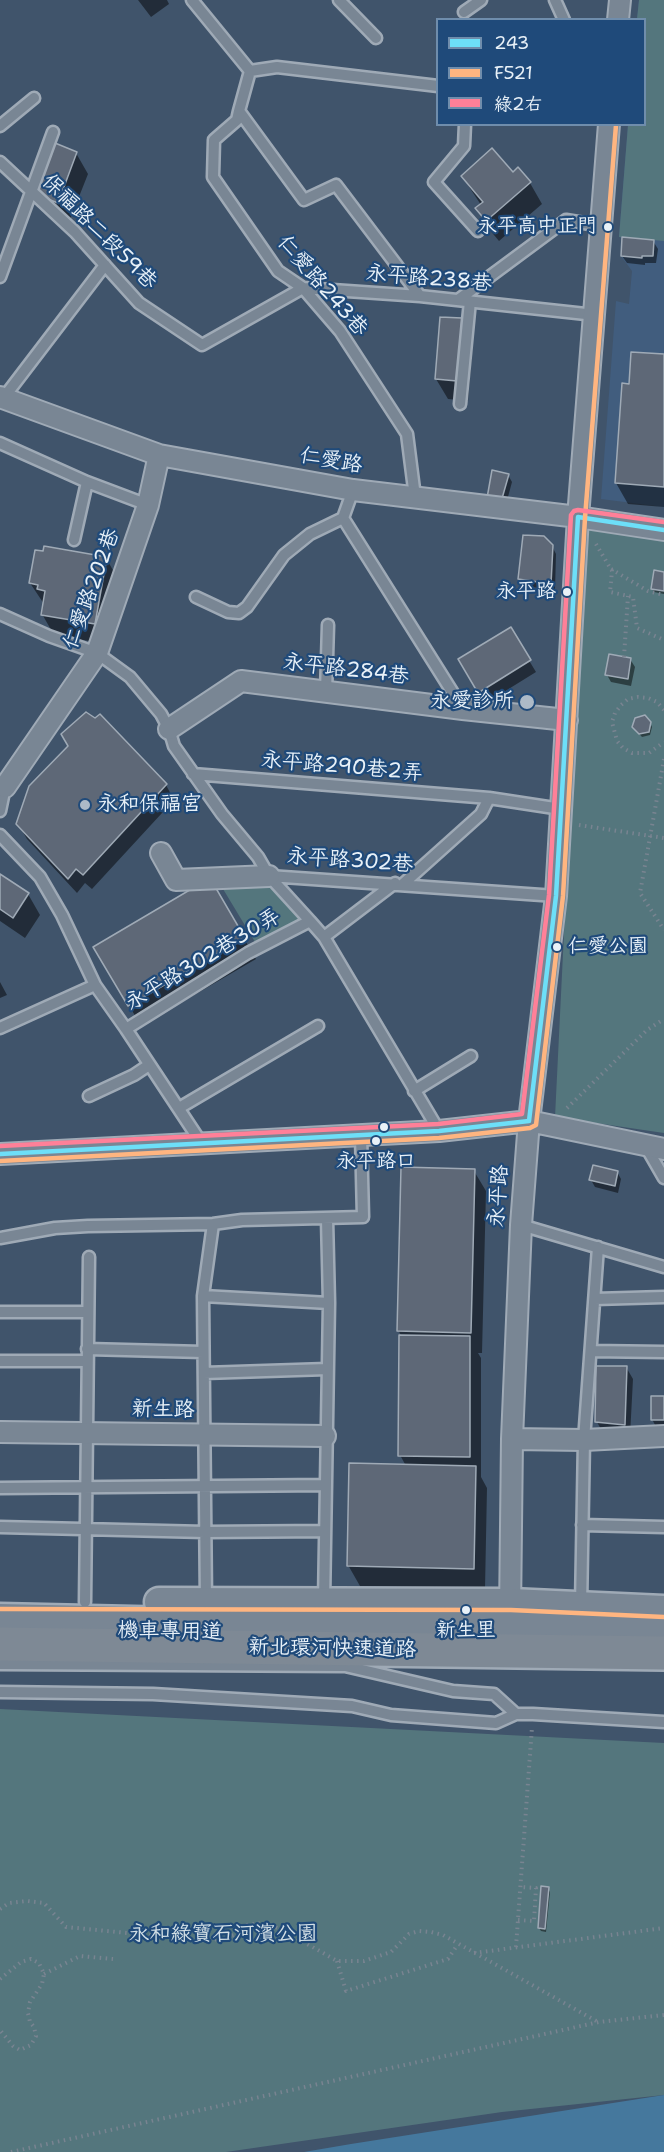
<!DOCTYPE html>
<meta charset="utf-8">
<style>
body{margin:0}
#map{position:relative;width:664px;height:2152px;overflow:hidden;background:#40546b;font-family:"Shantell Sans","LXGW WenKai TC",sans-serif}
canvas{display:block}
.legend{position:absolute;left:436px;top:18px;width:210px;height:108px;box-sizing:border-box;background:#1f4a7a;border:2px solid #6f8dac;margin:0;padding:8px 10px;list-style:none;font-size:18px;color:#e8f1f8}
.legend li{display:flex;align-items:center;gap:12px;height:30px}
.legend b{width:30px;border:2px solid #6f8dac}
</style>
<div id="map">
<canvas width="664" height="2152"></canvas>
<ul class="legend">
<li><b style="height:8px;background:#6ddff8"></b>243</li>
<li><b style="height:8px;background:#ffb580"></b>F521</li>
<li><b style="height:8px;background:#ff8098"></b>綠2右</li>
</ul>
</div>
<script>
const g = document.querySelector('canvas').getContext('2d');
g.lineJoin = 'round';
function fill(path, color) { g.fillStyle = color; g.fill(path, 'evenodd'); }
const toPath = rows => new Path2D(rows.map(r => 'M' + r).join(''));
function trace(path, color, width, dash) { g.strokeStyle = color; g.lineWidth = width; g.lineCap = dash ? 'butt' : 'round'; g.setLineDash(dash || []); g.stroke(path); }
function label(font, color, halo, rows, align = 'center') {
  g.font = font + ' "Shantell Sans","LXGW WenKai TC",sans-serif'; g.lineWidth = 4.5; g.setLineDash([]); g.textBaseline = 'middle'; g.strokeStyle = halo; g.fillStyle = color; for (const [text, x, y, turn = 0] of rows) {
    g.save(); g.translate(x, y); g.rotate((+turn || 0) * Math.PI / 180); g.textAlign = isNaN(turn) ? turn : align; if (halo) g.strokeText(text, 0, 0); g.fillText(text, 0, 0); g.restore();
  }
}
const built = toPath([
 [639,0,664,0,664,507,601,499,616,301,629,304,632,271,621,256,622,238,619,237,628,125,644,124,644,20,637,19]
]);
const green = toPath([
 [639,0,664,0,664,241,619,237,628,125,644,124,644,20,637,19],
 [584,524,664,537,664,1133,555,1117],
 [220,884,280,884,302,920,255,942],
 [0,1709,664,1743,664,2095,502,2112,226,2152,0,2152]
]);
const water = toPath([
 [664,2095,664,2152,304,2152,351,2144]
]);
const shadow = toPath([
 [138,0,167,0,169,4,151,17],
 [76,153,88,174,69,222,36,194],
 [518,169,530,183,542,204,499,241,489,229,477,209,481,205,462,176,512,174],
 [653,241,658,249,656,263,645,263,645,265,627,263,622,256],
 [461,320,473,340,468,401,448,399,436,379],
 [664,356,664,507,628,504,616,483,630,386],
 [508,475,512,482,505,508,493,505],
 [552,546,556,554,555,590,524,586,520,578],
 [106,558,118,579,107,644,54,635,42,614,44,604,30,583],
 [664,573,664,594,654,592,652,589],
 [510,629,536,672,486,703,466,671],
 [630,659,635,667,631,686,611,682,607,675],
 [650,723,652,727,650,735,642,737,636,730],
 [166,785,174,800,92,889,85,883,77,893,27,839,18,824],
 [0,875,28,894,40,915,25,938,0,921],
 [210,880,256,959,141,1026,95,947],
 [0,982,7,995,0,998],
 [474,1171,486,1191,482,1353,478,1353,481,1358,481,1477,487,1488,485,1589,360,1586,348,1565,406,1466,400,1455,402,1337,398,1330],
 [617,1172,621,1179,618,1193,595,1187,591,1180],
 [626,1367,633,1379,630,1436,603,1433,597,1422],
 [664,1398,664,1427,656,1427,652,1419],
 [548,1888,550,1892,546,1932,541,1931,539,1928]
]);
const building = toPath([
 [55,143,77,152,58,203,35,194,55,143],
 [492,148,513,172,518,167,531,182,486,221,475,208,483,202,461,176,492,148],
 [622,237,654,240,653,256,642,256,642,258,621,256,622,237],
 [440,317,462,318,457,381,435,379,440,317],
 [631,352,664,354,664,487,615,483,622,383,629,384,631,352],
 [492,470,509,474,501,502,487,498,492,470],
 [523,535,544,536,553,545,551,584,518,579,523,535],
 [44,546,107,557,95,624,41,615,45,591,37,589,38,585,29,583,35,550,43,551,44,546],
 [654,570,664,572,664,591,651,589,654,570],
 [511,627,531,660,478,693,458,659,511,627],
 [609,654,631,658,628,679,605,675,609,654],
 [86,712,95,718,100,714,167,784,83,875,76,869,68,879,16,824,29,786,68,746,61,734,86,712],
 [645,715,651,722,649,732,639,734,632,727,635,718,645,715],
 [0,874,29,893,13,918,0,909,0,874],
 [210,878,245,938,128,1006,93,947,210,878],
 [593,1165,618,1171,615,1186,589,1180,593,1165],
 [401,1167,475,1169,471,1333,397,1331,401,1167],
 [399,1335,470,1336,470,1457,398,1456,399,1335],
 [596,1366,627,1366,625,1425,595,1422,596,1366],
 [651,1396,664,1396,664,1420,651,1420,651,1396],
 [349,1463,476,1466,474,1569,347,1566,349,1463],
 [541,1886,549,1887,545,1929,538,1928,541,1886]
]);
const path = toPath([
 [596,544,612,571,610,592,633,597,637,628,664,640],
 [611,569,648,591,664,595],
 [624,657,628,596],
 [664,710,657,702,648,698,638,697,628,699,621,705,615,713,612,722,617,741,623,748,632,753,649,753,664,742],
 [664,759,640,893,664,930],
 [579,825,664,838],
 [567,1108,647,1030,664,1019],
 [0,1909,9,1903,27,1901,44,1903,66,1927,209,1941,234,1935,247,1925,262,1923,281,1929,337,1961,364,1961,391,1952,409,1934,419,1931,431,1932,443,1935,598,2022],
 [518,1920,534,1921,536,1888,521,1887],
 [516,1947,532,1727],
 [474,1953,664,1928],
 [337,1961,346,1991,448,1959,458,1944],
 [44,1974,80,1956,113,1959],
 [0,1979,21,1962,31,1959,39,1963,44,1974,42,1984,30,2002,28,2013,30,2022,34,2027,36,2036,31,2045,20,2050,13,2046,0,2030],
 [11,2152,599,2022,664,2015]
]);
const lane = toPath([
 [192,0,250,71,239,111,304,200,336,185,420,296],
 [339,0,376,38],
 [555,0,564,20],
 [464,12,481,0],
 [250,71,277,67,438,86],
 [239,111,237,120,214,140,213,177,278,271,303,288,340,331,407,434,415,497],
 [465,124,464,146,434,182,478,231],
 [0,126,34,98],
 [0,162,75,232,139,303,202,345,303,288,420,296,595,315],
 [0,277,53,132],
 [458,300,566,220,602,226],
 [2,400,105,265],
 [460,404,470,301],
 [0,443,87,482],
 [353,490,343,518,463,709],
 [74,540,87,482,148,505],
 [196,597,228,612,239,613,247,607,284,555,310,534,343,518],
 [0,614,49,636,97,653,130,677,161,714,169,729,174,746,222,814,258,857,269,876,556,896],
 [326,692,328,625],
 [193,774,489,798,561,809],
 [0,811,5,787,0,786],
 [0,835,40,877,62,915,95,985,126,1029,202,1144],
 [403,884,481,814,489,798],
 [310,921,324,937,439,1131],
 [324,937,395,883],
 [0,1028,95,985],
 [126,1029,248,953,310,921,269,876],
 [414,1091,471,1056],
 [89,1096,134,1075,149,1065],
 [179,1108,318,1026],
 [645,1145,664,1178],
 [521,1225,664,1267],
 [0,1238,55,1228,88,1226,213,1224,242,1220,363,1217,361,1135],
 [203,1296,329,1303],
 [595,1299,664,1297],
 [0,1312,88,1312],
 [87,1349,203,1352],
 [591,1351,664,1352],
 [0,1361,87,1361],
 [204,1373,327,1369],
 [0,1488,325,1485],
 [582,1525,664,1527],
 [0,1527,205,1532,325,1531],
 [85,1602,89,1257],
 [206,1602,203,1296,213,1224],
 [324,1602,329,1303,327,1219],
 [581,1606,584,1440,598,1247],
 [0,1664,345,1666,453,1691,494,1694,516,1714],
 [0,1692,153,1694,352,1706,391,1715,496,1723,516,1714,533,1714,664,1722]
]);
const street = toPath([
 [618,20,620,0],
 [0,397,159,455,353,490,578,517,664,530],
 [169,729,241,681,463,709,567,720],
 [5,787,97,653,148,505,159,455],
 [161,853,176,880,269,876],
 [0,1154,439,1131,529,1121,664,1149],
 [0,1432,325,1436],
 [512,1439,584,1440,664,1436],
 [510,1614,512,1439,521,1225,529,1121,556,896,578,517,609,124]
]);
const secondary = toPath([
 [159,1602,511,1603,664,1610],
 [0,1618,267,1624,585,1626,664,1632]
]);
const highway = toPath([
 [0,1644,664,1653]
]);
const bus1 = toPath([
 [578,517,664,530],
 [529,1121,556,896,578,517],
 [0,1154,439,1131,529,1121]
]);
const bus2 = toPath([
 [0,1161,439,1138,530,1128,536,1125,563,896,585,518,616,125],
 [0,1609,511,1610,664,1617]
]);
const bus3 = toPath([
 [0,1146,438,1124,522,1114,549,895,571,515,574,511,578,510,664,522]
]);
const markers = [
 [608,227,5,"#e8f1f8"],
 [567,592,5,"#e8f1f8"],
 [527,702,8,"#adbac7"],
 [85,805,6,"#adbac7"],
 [557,947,5,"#e8f1f8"],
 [384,1127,5,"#e8f1f8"],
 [376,1141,5,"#e8f1f8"],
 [466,1610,5,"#e8f1f8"]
];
const busNames = [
 ["永平高中正門",597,227],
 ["永平路",556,592],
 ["仁愛公園",568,947,"left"],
 ["永平路口",376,1162,"center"],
 ["新生里",466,1631,"center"]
];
const streetNames = [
 ["保福路二段59巷",99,232,45],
 ["永平路238巷",429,279,5],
 ["仁愛路243巷",322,286,49],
 ["仁愛路",331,461,10],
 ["仁愛路202巷",92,589,-70],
 ["永平路284巷",346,670,7],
 ["永平路290巷2弄",342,767,5],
 ["永平路302巷",350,861,4],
 ["永平路302巷30弄",203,960,-31],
 ["永平路",499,1196,-86],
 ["新生路",163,1410,1],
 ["機車專用道",170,1632,1],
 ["新北環河快速道路",332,1649,1]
];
const poiNames = [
 ["永愛診所",514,702],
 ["永和保福宮",97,805,"left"]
];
const parkNames = [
 ["永和綠寶石河濱公園",223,1935]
];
fill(built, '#415d7e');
fill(green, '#54767d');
fill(water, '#45789d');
fill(shadow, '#0007');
fill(building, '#5e6877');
trace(building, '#9faab6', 1.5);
trace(lane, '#9faab6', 15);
trace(street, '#9faab6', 24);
trace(secondary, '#9faab6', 33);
trace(highway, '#9faab6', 38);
trace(path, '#798491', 4, [1.5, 4.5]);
trace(lane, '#798694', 10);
trace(street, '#798694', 20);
trace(secondary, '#798694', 28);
trace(highway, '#7e8995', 33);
trace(bus1, '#6ddff8', 4.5);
trace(bus2, '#ffb580', 4.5);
trace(bus3, '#ff8098', 4.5);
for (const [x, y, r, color] of markers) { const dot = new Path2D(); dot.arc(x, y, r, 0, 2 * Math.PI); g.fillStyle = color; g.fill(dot); trace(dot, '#1f4a7a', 2); }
label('20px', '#e8f1f8', '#1f4a7a', busNames, 'right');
label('21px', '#e8f1f8', '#1f4a7a', streetNames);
label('21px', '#e8f1f8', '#1f4a7a', poiNames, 'right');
label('21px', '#d2dfe6', '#1f4a7a', parkNames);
</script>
